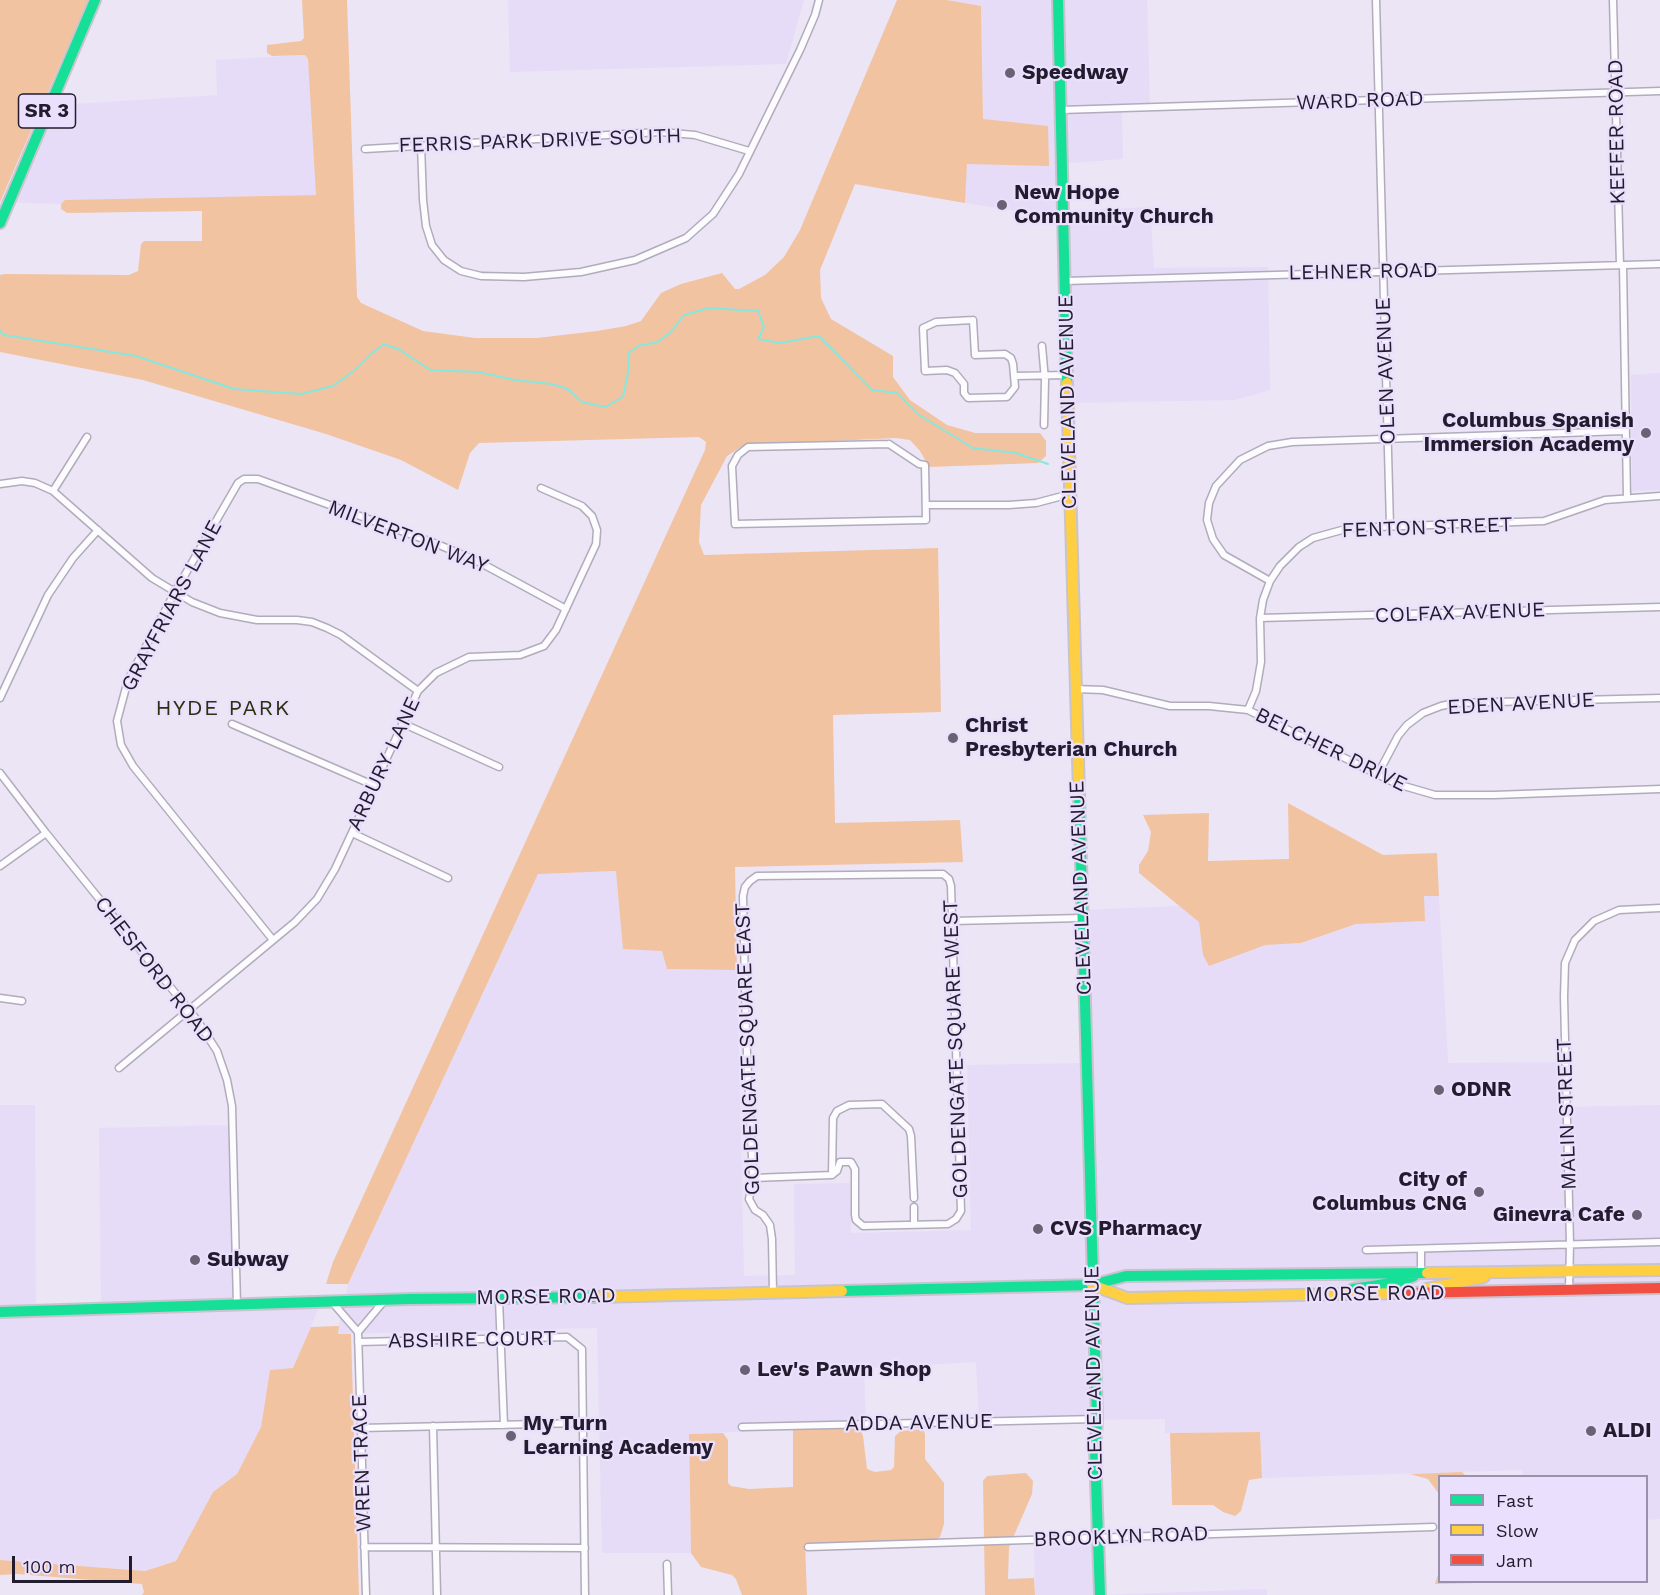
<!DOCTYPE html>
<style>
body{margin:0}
#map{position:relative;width:1660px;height:1595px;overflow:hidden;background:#ebe5f6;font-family:"Work Sans",sans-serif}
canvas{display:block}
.legend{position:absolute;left:1438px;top:1475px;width:210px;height:108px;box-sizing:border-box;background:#eadffc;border:2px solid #9a91aa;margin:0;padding:8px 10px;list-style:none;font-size:18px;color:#231c2e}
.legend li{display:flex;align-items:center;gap:12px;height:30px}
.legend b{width:30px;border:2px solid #9a91aa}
.scale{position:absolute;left:12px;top:1556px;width:120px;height:27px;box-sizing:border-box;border:3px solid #231c2e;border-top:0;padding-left:8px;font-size:18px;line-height:21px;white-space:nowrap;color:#231c2e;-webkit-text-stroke:4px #eadffc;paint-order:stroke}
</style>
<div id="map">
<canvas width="1660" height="1595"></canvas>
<ul class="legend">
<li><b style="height:8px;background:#16e098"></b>Fast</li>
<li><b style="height:8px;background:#ffcf43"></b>Slow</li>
<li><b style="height:8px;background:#f24e42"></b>Jam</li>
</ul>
<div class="scale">100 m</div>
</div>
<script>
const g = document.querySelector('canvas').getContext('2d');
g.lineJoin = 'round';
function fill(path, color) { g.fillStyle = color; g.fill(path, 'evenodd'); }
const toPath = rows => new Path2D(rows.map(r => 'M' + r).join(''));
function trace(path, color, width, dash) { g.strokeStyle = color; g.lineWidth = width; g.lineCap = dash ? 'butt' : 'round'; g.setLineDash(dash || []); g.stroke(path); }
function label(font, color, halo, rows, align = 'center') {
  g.font = font + ' "Work Sans",sans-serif'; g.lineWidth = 4.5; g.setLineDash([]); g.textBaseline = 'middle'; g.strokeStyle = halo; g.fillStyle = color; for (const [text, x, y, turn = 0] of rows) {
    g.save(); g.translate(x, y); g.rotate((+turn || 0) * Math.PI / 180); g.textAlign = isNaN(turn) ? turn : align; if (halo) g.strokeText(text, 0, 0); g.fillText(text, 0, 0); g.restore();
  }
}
const built = toPath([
 [508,0,804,0,786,64,510,72],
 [947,0,1147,0,1150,109,1122,110,1123,159,1060,164,1063,211,1150,207,1154,268,1268,267,1270,390,1234,400,1067,403,1058,305,1062,218,965,203,966,164,983,119,981,6],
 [305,55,308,59,311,87,317,195,66,200,61,204,0,202,43,106,217,95,216,60],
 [1660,373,1660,490,1632,491,1631,375],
 [616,871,662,950,667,969,737,970,744,1276,795,1275,794,1184,850,1183,851,1233,971,1230,967,1065,1085,1063,1081,910,1181,906,1199,922,1203,955,1265,944,1301,943,1356,924,1424,921,1424,896,1439,896,1448,1063,1564,1062,1565,1107,1660,1105,1660,1519,1647,1520,1646,1476,1522,1476,1522,1470,1262,1478,1260,1432,1165,1433,1165,1419,979,1421,976,1362,864,1368,866,1426,689,1434,691,1553,602,1553,597,1328,337,1334,348,1284,538,874],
 [0,1105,35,1105,36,1311,101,1310,99,1128,232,1125,238,1306,321,1303,293,1368,270,1370,261,1427,237,1474,213,1492,176,1561,145,1571,0,1560],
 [1099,1538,1100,1595,1035,1595,1034,1541],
 [1267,1589,1267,1595,1103,1595]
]);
const green = toPath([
 [0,0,88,0,0,202],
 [302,0,347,0,357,297,361,303,423,331,475,338,537,338,597,331,626,326,641,321,661,293,681,284,722,273,735,289,739,289,765,275,784,257,800,230,897,0,947,0,981,6,983,119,1048,126,1049,166,967,164,965,203,855,184,820,270,821,298,831,319,893,356,893,377,910,400,947,425,975,433,1040,433,1046,441,1046,456,1038,463,929,467,920,451,910,440,896,438,744,445,727,456,701,505,699,542,704,555,938,548,941,712,833,715,835,823,960,820,963,862,735,867,737,970,667,969,662,951,623,949,616,871,538,874,348,1284,326,1284,333,1262,705,450,706,442,699,437,479,443,470,453,458,490,401,460,326,434,143,380,0,352,0,275,5,274,129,275,138,271,141,244,144,241,202,241,202,211,67,213,61,209,61,204,65,200,316,195,308,59,305,55,272,56,267,53,267,45,301,41,304,38],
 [1288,803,1383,855,1437,853,1439,896,1424,896,1425,921,1356,924,1301,943,1265,945,1209,966,1203,955,1199,922,1139,873,1139,865,1148,851,1151,832,1143,815,1209,813,1208,861,1289,859],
 [339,1326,338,1334,351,1334,359,1595,142,1595,144,1592,142,1584,17,1574,0,1575,0,1560,145,1571,176,1561,213,1492,237,1474,261,1427,270,1370,293,1368,311,1327],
 [854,1427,861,1431,863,1436,867,1469,875,1472,891,1470,894,1467,895,1436,901,1431,923,1429,925,1434,925,1459,944,1483,944,1524,940,1537,935,1540,805,1544,807,1595,742,1595,736,1579,732,1575,701,1567,691,1553,689,1434,723,1433,728,1440,728,1483,731,1486,749,1489,793,1487,793,1430],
 [1260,1432,1262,1478,1249,1480,1241,1511,1235,1516,1223,1512,1213,1505,1172,1505,1170,1433],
 [1462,1472,1466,1476,1440,1476,1440,1582,1519,1582,1435,1584,1439,1571,1439,1494,1428,1479,1410,1474],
 [1026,1473,1033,1481,1032,1494,1009,1547,1008,1579,1034,1578,1035,1595,985,1595,983,1481,987,1476]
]);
const stream = toPath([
 [0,331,4,335,136,356,234,389,301,394,333,386,354,371,371,354,384,344,400,350,430,370,478,372,515,380,552,384,568,389,582,402,605,407,623,397,628,372,629,353,638,346,658,342,672,331,684,315,709,308,758,311,764,327,758,339,780,343,819,336,872,390,897,393,919,415,973,448,1016,453,1048,464]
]);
const street = toPath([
 [1376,0,1390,526],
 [1613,0,1620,265],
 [1061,110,1660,91],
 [421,145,423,200,426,226,432,245,444,260,461,271,481,276,524,277,581,272,635,260,686,238,713,214,739,174,765,121,800,50,815,15,819,0],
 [365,149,660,132,695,135,749,151],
 [1623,265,1627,497],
 [1065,281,1660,264],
 [973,320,975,355,1005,354,1011,358,1013,364,1015,387,1007,397,968,398,964,393,964,384,955,373,947,370,925,371,923,328,936,322,973,320],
 [1042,346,1045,380,1044,425],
 [1015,376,1067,375],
 [889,444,919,464,925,465,926,520,735,524,732,466,738,455,748,447,889,444],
 [0,484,22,481,35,483,53,491,152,578,192,602,220,613,257,620,297,620,312,622,327,628,341,635,418,691],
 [53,491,87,437],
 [927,505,1009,505,1036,503,1070,494],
 [1270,581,1224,555,1213,539,1207,520,1209,503,1216,486,1240,460,1268,446,1292,442,1625,431],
 [1260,618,1660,607],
 [1075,689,1103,690,1170,706,1209,706,1248,710,1397,784,1435,795,1494,795,1660,789],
 [0,698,48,595,73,558,98,530],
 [1248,710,1256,691,1261,662,1260,618,1263,600,1270,581,1280,566,1299,547,1313,538,1349,528,1544,521,1605,500,1660,496],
 [402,723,499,767],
 [232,724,373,785],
 [0,773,46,833,197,1020,217,1051,227,1080,232,1106,237,1305],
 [1378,774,1398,736,1407,725,1423,713,1441,706,1455,703,1660,698],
 [352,833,448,878],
 [0,866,46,833],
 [952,921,1082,918],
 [273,940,133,766,121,745,117,721,128,680,175,592,238,483,244,479,258,479,437,544,479,562,566,609],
 [0,998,22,1001],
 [119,1068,295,922,317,899,335,869,418,691,436,673,469,657,520,655,544,646,556,630,596,544,597,530,592,516,582,506,541,488],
 [832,1175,833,1118,837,1111,849,1105,882,1104,909,1129,911,1136,914,1198],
 [753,1178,832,1175,837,1171,840,1162,851,1162,855,1169,855,1215,856,1220,863,1226,948,1224,956,1219,961,1211,951,886,949,879,943,874,757,876,750,881,745,887,743,896,746,1032,753,1178,749,1199,755,1210,763,1215,770,1225,772,1239,773,1292],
 [914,1207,914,1225],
 [1366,1250,1660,1242],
 [1421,1274,1421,1249],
 [1569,1290,1570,1244,1564,997,1565,963,1575,940,1594,921,1619,910,1660,908],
 [499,1299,504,1425],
 [332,1302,358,1332,366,1595],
 [358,1332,384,1301],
 [358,1342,567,1337,582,1349,585,1595],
 [433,1426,437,1595],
 [742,1427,1097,1419],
 [361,1428,583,1423],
 [364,1547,585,1548],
 [808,1547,1433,1527],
 [667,1564,668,1595]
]);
const fast = toPath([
 [1058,0,1067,383],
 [0,223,95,0],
 [1079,793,1097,1419,1095,1450,1100,1595],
 [1353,1289,1398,1282,1414,1276],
 [842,1291,1092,1285,1126,1276,1427,1273],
 [0,1312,409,1299,597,1297]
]);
const slow = toPath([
 [1067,383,1079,793],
 [1427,1273,1660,1270],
 [1092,1285,1127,1298,1406,1293],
 [1426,1289,1484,1277],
 [597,1297,842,1291]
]);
const jam = toPath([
 [1406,1293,1660,1288]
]);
const markers = [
 [1010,73,6,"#696274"],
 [1002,205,6,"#696274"],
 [1646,433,6,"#696274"],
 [953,738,6,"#696274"],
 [1439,1090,6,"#696274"],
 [1479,1192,6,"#696274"],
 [1637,1215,6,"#696274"],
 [1038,1229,6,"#696274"],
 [195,1260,6,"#696274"],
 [745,1370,6,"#696274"],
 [1591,1431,6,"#696274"],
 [511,1436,6,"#696274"]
];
const shields = [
 [47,111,57]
];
const shieldNames = [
 ["SR 3",47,111]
];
const poiNames = [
 ["Speedway",1022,73],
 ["New Hope",1014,193],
 ["Community Church",1014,217],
 ["Columbus Spanish",1634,421,"right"],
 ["Immersion Academy",1634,445,"right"],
 ["Christ",965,726],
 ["Presbyterian Church",965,750],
 ["ODNR",1451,1090],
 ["City of",1467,1180,"right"],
 ["Columbus CNG",1467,1204,"right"],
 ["Ginevra Cafe",1625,1215,"right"],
 ["CVS Pharmacy",1050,1229],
 ["Subway",207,1260],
 ["Lev's Pawn Shop",757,1370],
 ["My Turn",523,1424],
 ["Learning Academy",523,1448],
 ["ALDI",1603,1431]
];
const streetNames = [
 ["WARD ROAD",1360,101,-2],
 ["KEFFER ROAD",1617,132,-91],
 ["FERRIS PARK DRIVE SOUTH",540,141,-2],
 ["LEHNER ROAD",1363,272,-1],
 ["OLEN AVENUE",1386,371,-92],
 ["CLEVELAND AVENUE",1068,402,-91],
 ["FENTON STREET",1427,528,-2],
 ["MILVERTON WAY",408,537,21],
 ["GRAYFRIARS LANE",172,606,-62],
 ["COLFAX AVENUE",1460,613,-2],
 ["EDEN AVENUE",1521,704,-3],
 ["BELCHER DRIVE",1331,750,26],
 ["ARBURY LANE",384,764,-65],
 ["CLEVELAND AVENUE",1081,888,-92],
 ["CHESFORD ROAD",154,970,52],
 ["GOLDENGATE SQUARE EAST",748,1049,-92],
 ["GOLDENGATE SQUARE WEST",956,1049,-92],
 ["MALIN STREET",1567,1114,-92],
 ["MORSE ROAD",1375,1294,-1],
 ["MORSE ROAD",546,1297,-1],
 ["ABSHIRE COURT",472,1340,-1],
 ["CLEVELAND AVENUE",1094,1373,-91],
 ["ADDA AVENUE",919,1423,-1],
 ["WREN TRACE",362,1463,-92],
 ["BROOKLYN ROAD",1121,1537,-2]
];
const neighbourhoodNames = [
 ["HYDE PARK",223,709]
];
fill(built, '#e6dcf7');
fill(green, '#f2c3a0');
trace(stream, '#87e7de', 2);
trace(street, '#b1abbb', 9);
trace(fast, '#c8c4ce', 14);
trace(slow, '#c8c4ce', 14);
trace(jam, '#c8c4ce', 14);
trace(street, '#fcfbfe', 6);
trace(fast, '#16e098', 10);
trace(slow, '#ffcf43', 10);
trace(jam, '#f24e42', 10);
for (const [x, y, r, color] of markers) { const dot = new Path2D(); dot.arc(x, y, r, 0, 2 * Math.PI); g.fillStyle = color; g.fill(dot); trace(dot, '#eadffc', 2); }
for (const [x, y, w] of shields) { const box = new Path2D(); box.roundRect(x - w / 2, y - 17, w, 34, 4.5); g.fillStyle = '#eadffc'; g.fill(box); trace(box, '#231c2e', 1.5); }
label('bold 20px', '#231c2e', null, shieldNames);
label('bold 21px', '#231c2e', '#eadffc', poiNames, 'left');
label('21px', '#231c2e', '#eadffc', streetNames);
g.letterSpacing = '1.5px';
label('22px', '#28320c', '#eadffc', neighbourhoodNames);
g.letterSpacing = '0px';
</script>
